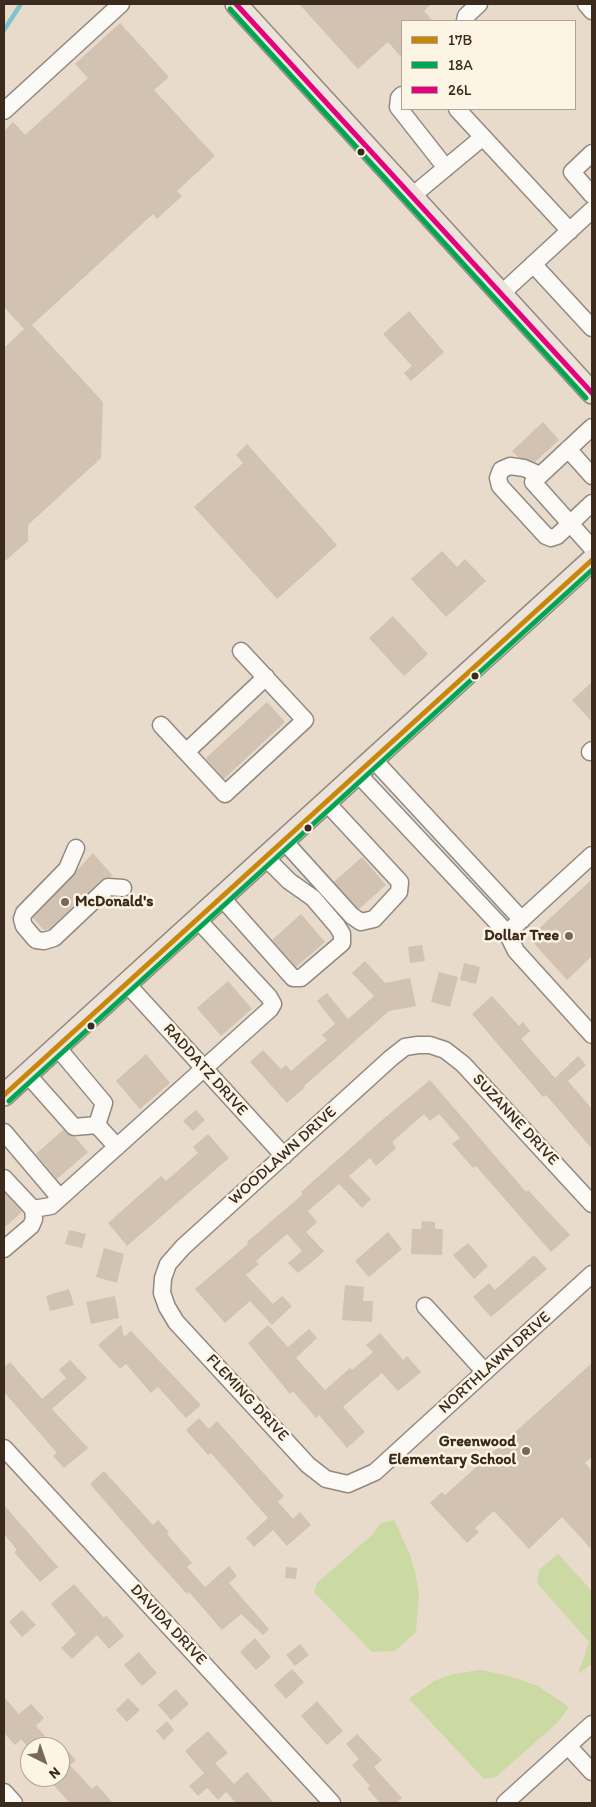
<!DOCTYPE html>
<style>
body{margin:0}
#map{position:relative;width:596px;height:1807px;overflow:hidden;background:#e8dbcc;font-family:Itim,sans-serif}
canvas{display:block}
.frame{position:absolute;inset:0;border:5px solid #3b2a1e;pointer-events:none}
.legend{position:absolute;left:401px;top:20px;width:175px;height:90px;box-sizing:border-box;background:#fcf5e5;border:1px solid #afa495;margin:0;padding:6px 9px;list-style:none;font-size:15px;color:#3b2a1e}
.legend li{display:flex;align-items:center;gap:10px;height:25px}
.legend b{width:25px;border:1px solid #afa495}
.north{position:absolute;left:20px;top:1737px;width:50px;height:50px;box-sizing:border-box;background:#fcf5e5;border:1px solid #afa495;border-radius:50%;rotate:139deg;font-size:14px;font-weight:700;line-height:20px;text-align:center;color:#3b2a1e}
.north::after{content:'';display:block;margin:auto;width:18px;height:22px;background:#78685b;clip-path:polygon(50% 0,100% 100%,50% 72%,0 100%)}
</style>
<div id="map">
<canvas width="596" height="1807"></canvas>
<div class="frame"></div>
<ul class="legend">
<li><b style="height:6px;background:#c88708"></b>17B</li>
<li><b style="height:6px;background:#00a651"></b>18A</li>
<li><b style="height:6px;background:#e5007d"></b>26L</li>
</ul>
<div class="north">N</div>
</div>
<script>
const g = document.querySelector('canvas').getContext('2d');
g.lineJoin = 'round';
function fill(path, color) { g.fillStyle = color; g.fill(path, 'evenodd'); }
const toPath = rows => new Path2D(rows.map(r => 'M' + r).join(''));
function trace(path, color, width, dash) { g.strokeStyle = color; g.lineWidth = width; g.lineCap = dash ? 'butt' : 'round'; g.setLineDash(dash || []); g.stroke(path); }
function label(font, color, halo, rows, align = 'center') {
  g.font = font + ' Itim,sans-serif'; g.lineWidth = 5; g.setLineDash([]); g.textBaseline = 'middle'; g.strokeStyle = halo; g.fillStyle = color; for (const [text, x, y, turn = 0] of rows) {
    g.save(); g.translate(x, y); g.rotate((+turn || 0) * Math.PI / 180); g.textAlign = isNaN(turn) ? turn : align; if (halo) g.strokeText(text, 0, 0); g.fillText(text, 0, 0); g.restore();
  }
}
const green = toPath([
 [394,1520,409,1552,415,1572,419,1593,416,1632,395,1651,372,1652,314,1592,317,1583,372,1535,381,1523],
 [558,1554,592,1591,592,1664,578,1674,589,1642,537,1583,539,1570],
 [480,1670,506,1675,538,1686,569,1707,557,1723,496,1777,484,1779,409,1699,434,1681,453,1674]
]);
const stream = toPath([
 [4,30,21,4]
]);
const building = toPath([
 [299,4,431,4,424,11,433,21,402,21,402,58,388,42,358,69],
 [120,23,169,77,154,90,215,156,177,191,182,196,157,219,153,214,32,325,103,402,101,458,28,525,28,541,4,562,4,348,24,329,4,307,4,131,13,122,25,135,88,78,75,64],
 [409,311,444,352,411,381,404,373,412,366,383,334],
 [543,422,559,440,535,462,518,457,512,451],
 [247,444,337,545,277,599,194,507,243,463,236,455],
 [442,551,457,567,465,559,486,581,446,617,411,579],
 [393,616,428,654,404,676,369,638],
 [592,682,592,722,572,700],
 [267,702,285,722,224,779,206,758],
 [93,853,113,876,101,880,49,929,44,930,33,918],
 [362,857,386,885,359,909,334,882],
 [592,879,592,956,567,980,529,938],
 [301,914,325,942,296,967,272,940],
 [422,945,425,961,410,963,408,947],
 [365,961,385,983,410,978,416,1006,389,1011,304,1086,305,1087,287,1103,250,1062,263,1050,281,1069,286,1065,291,1071,327,1040,322,1035,335,1024,317,1001,327,993,348,1019,374,996,352,973],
 [464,963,480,967,476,984,460,980],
 [439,972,458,977,450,1007,431,1002],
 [228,981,252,1009,221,1036,197,1008],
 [492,996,519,1026,523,1022,530,1031,521,1039,555,1078,578,1056,586,1065,568,1081,592,1109,592,1149,546,1095,543,1097,472,1014],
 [146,1054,170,1083,140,1109,116,1081],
 [430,1080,526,1192,528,1190,570,1235,551,1252,476,1166,473,1168,452,1144,460,1138,439,1114,430,1121,424,1114,392,1142,396,1148,376,1166,370,1158,349,1176,371,1199,362,1208,339,1184,308,1211,317,1222,306,1232,324,1251,312,1262,298,1273,288,1263,302,1251,287,1234,256,1261,259,1264,246,1275,273,1304,282,1296,292,1306,272,1325,250,1301,225,1323,195,1289,248,1244,247,1242,303,1194,301,1192,381,1121],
 [196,1110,205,1120,193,1131,183,1121],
 [63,1130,70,1136,75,1137,88,1152,57,1179,36,1154],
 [208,1134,229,1158,127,1246,108,1223,161,1176,166,1181,198,1153,193,1147],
 [4,1192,22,1212,4,1228],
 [422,1221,435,1222,435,1229,443,1229,442,1255,411,1254,412,1229,421,1229],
 [69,1230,86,1234,82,1248,65,1244],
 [388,1232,402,1249,369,1277,355,1261],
 [468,1243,488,1266,474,1279,453,1255],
 [104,1248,124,1254,117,1283,96,1277],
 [534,1255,547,1269,491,1317,473,1297,489,1283,495,1290],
 [345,1285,364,1287,363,1301,373,1301,372,1322,342,1320],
 [69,1289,74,1305,50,1311,46,1296],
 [115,1296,119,1318,91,1324,86,1302],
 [121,1325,124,1337,131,1331,201,1405,186,1418,158,1387,151,1393,126,1364,120,1369,98,1345],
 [268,1325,288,1347,309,1329,317,1338,296,1358,325,1390,350,1368,352,1370,373,1352,366,1345,380,1333,403,1360,407,1356,421,1372,398,1391,382,1373,343,1407,365,1432,347,1448,319,1415,316,1418,293,1391,290,1394,248,1343],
 [70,1360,87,1378,52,1409,88,1448,64,1468,53,1456,57,1453,4,1392,4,1367,10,1362,42,1399,66,1378,59,1370],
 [592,1363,592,1457,585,1463,592,1471,592,1550,562,1517,529,1549,494,1511,475,1528,479,1532,467,1543,430,1503,442,1492,445,1495],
 [199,1418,209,1429,217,1421,284,1496,278,1502,293,1519,300,1512,311,1525,287,1546,273,1530,254,1547,246,1538,268,1518,211,1453,208,1455,186,1430],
 [104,1471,153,1525,158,1520,169,1532,167,1534,192,1563,187,1567,205,1587,229,1566,237,1576,229,1583,269,1629,263,1635,241,1614,222,1630,189,1592,187,1594,148,1551,90,1484],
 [4,1505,58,1567,40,1582,14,1552,17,1550,4,1534],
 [286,1567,297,1568,296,1579,285,1578],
 [74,1584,104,1618,106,1615,124,1636,109,1649,97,1635,72,1659,61,1648,76,1634,51,1604],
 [22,1610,36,1625,22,1637,9,1622],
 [255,1638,271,1657,256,1670,240,1652],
 [300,1644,309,1655,295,1666,286,1655],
 [139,1652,157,1673,142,1686,124,1665],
 [292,1669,304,1682,286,1699,274,1685],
 [176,1689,189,1704,171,1720,158,1705],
 [4,1697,19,1714,31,1704,44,1718,36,1726,55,1747,28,1747,21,1739,15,1745,4,1733],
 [128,1698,140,1710,127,1722,116,1710],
 [317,1701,343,1731,327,1745,301,1716],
 [167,1721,174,1730,164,1740,156,1731],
 [208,1731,228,1753,215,1763,234,1784,247,1772,274,1803,236,1803,226,1792,218,1800,207,1788,198,1796,189,1786,204,1773,185,1751],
 [357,1734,382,1760,374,1767,402,1798,396,1803,380,1803,367,1788,370,1786,352,1765,359,1759,346,1744],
 [60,1743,76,1760,70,1765,92,1789,97,1785,113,1803,70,1803,46,1777,60,1777]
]);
const minor = toPath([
 [586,4,592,11],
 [465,21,466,16,479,4],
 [402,95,399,98,398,107,446,168],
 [457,109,570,231],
 [4,111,121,4],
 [592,153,572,172,592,195],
 [412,196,483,137],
 [533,264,592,328],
 [501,294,592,210],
 [592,427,533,482,592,548],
 [568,449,592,476],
 [540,475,524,468,510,466,501,470,498,478,500,486,546,536,551,538,557,536,592,503],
 [161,725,225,794,305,720,241,651],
 [186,752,266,677],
 [590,752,592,750],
 [373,759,522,920],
 [358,774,507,933],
 [284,841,352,916,361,922,374,919,399,892,400,882,326,802],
 [76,848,67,869,24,913,22,919,24,926,36,940,44,941,54,938,108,887,123,888],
 [592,855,507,933,516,951,592,1035],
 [222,898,293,978,301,978,342,943,342,934,337,926,313,898,289,881,266,858],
 [127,984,284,1156],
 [27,1074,74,1127,97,1125,104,1103,57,1047],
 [97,1125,117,1147],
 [4,1132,60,1198],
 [4,1178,33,1209,34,1219,31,1226,4,1249],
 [592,1204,463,1064,445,1050,430,1045,418,1045,405,1047,391,1058,183,1247,168,1264,163,1278,162,1293,167,1307,176,1322,308,1465,326,1479,348,1484,375,1472,592,1274],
 [33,1209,51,1206,270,1009,273,1004,269,997,198,920],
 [425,1306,485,1372],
 [4,1448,332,1803],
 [568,1746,592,1772],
 [4,1792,14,1803],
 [505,1803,592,1724]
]);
const major = toPath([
 [236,4,592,393],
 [4,1095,592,560]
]);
const bus1 = toPath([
 [4,1095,592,560]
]);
const bus2 = toPath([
 [230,9,586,398],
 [9,1101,592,570]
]);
const bus3 = toPath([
 [236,4,592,393]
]);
const markers = [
 [361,152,4.5,"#3b2a1e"],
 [475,676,4.5,"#3b2a1e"],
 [308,828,4.5,"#3b2a1e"],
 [65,902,5,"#78685b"],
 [569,936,5,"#78685b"],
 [91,1026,4.5,"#3b2a1e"],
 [526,1451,5,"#78685b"]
];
const poiNames = [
 ["McDonald's",75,902,"left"],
 ["Dollar Tree",559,936],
 ["Greenwood",516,1442],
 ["Elementary School",516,1460]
];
const streetNames = [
 ["RADDATZ DRIVE",205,1070,48],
 ["SUZANNE DRIVE",515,1120,47],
 ["WOODLAWN DRIVE",283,1156,-42],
 ["NORTHLAWN DRIVE",495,1363,-42],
 ["FLEMING DRIVE",247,1398,47],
 ["DAVIDA DRIVE",168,1625,47]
];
fill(green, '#cbd9a3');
trace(stream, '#7dc4cc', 4.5);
fill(building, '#d1c2b1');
trace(minor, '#928980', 19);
trace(major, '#928980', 24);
trace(minor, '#fcfaf7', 16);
trace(major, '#ece4da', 21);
trace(bus1, '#c88708', 5);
trace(bus2, '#00a651', 5);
trace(bus3, '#e5007d', 5);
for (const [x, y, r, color] of markers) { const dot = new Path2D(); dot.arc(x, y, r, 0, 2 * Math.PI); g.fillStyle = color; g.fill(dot); trace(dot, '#fcf5e5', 2); }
label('bold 16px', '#3b2a1e', '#fcf5e5', poiNames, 'right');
label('16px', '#3b2a1e', '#fcf5e5', streetNames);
</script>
